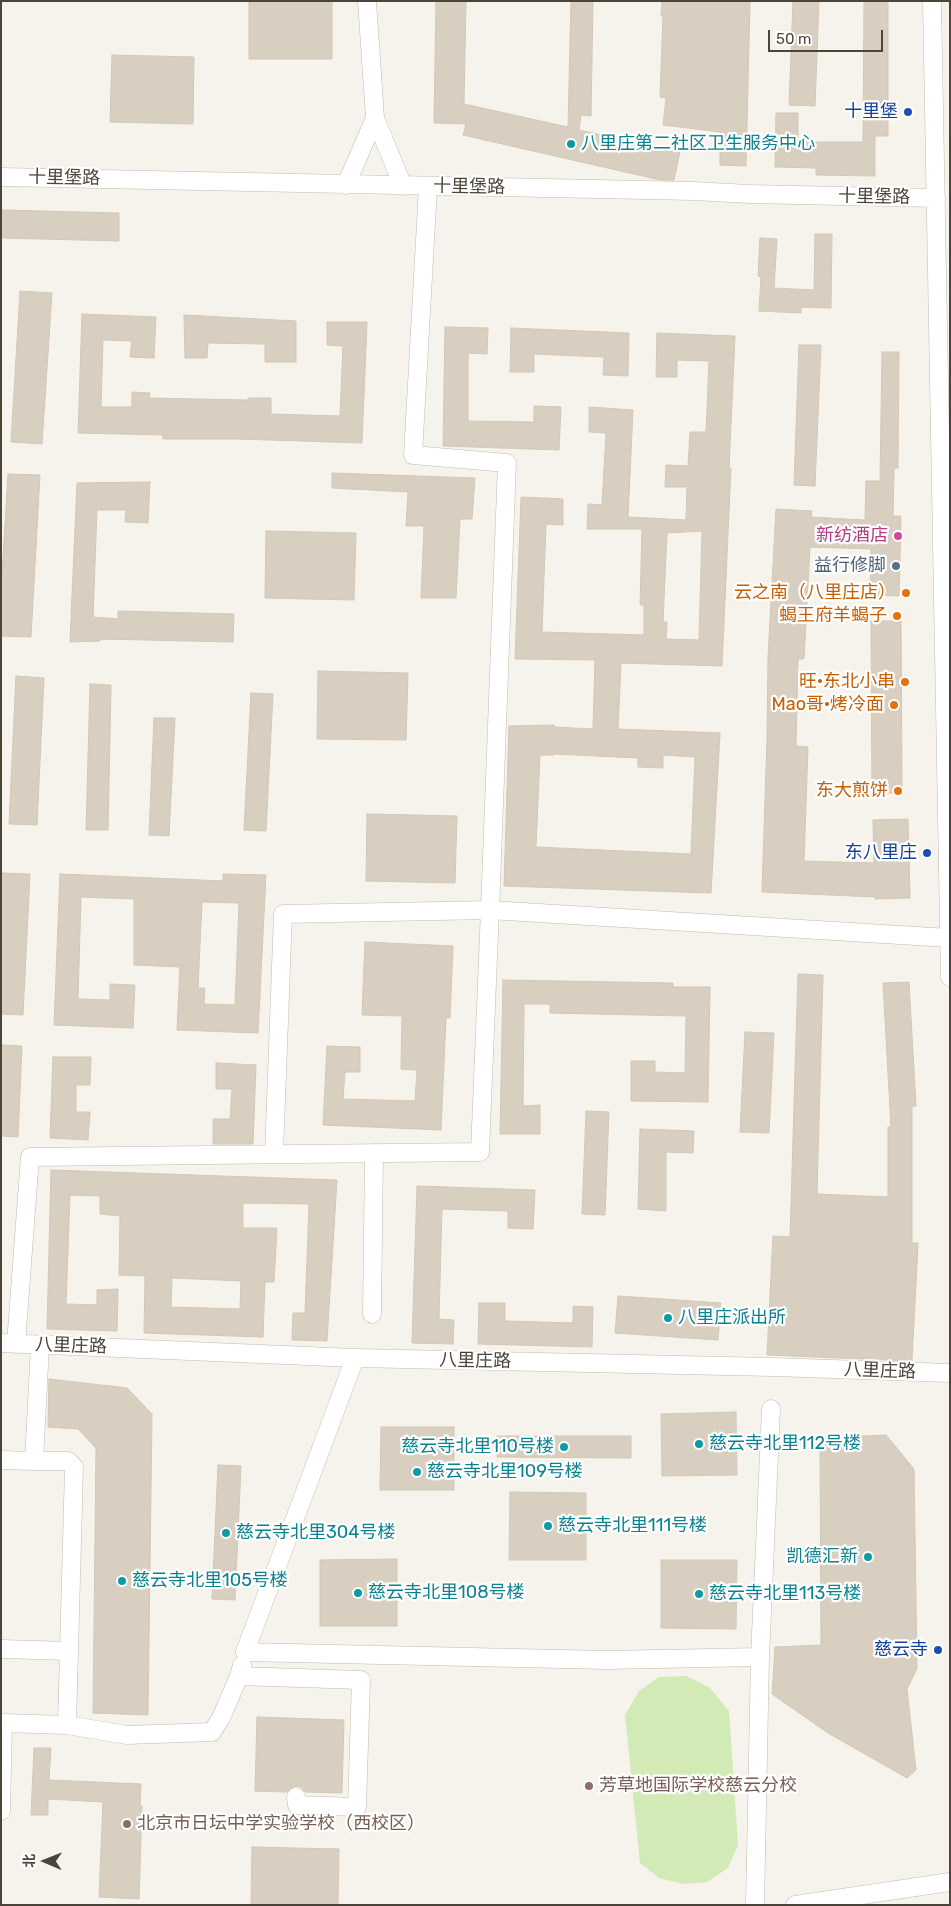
<!DOCTYPE html>
<meta charset="utf-8">
<style>
body{margin:0}
#map{position:relative;width:951px;height:1906px;overflow:hidden;background:#f6f3ec;font-family:Rubik,"Noto Sans SC",sans-serif}
canvas{display:block}
.frame{position:absolute;inset:0;border:2px solid #4b4439;pointer-events:none}
.north{position:absolute;left:20px;top:1836px;width:50px;height:50px;-webkit-text-stroke:4px #fff;paint-order:stroke;rotate:271deg;font-size:14px;font-weight:700;line-height:20px;text-align:center;color:#4b4439}
.north::after{content:'';display:block;margin:auto;width:18px;height:22px;background:#4b4439;clip-path:polygon(50% 0,100% 100%,50% 72%,0 100%)}
.scale{position:absolute;left:768px;top:30px;width:115px;height:22px;box-sizing:border-box;border:2px solid #4b4439;border-top:0;padding-left:6px;font-size:15px;line-height:18px;white-space:nowrap;color:#4b4439;-webkit-text-stroke:4px #fff;paint-order:stroke}
</style>
<div id="map">
<canvas width="951" height="1906"></canvas>
<div class="frame"></div>
<div class="north">北</div>
<div class="scale">50 m</div>
</div>
<script>
const g = document.querySelector('canvas').getContext('2d');
g.lineJoin = 'round';
function fill(path, color) { g.fillStyle = color; g.fill(path, 'evenodd'); }
const toPath = rows => new Path2D(rows.map(r => 'M' + r).join(''));
function trace(path, color, width, dash) { g.strokeStyle = color; g.lineWidth = width; g.lineCap = dash ? 'butt' : 'round'; g.setLineDash(dash || []); g.stroke(path); }
function label(font, color, halo, rows, align = 'center') {
  g.font = font + ' Rubik,"Noto Sans SC",sans-serif'; g.lineWidth = 4.5; g.setLineDash([]); g.textBaseline = 'middle'; g.strokeStyle = halo; g.fillStyle = color; for (const [text, x, y, turn = 0] of rows) {
    g.save(); g.translate(x, y); g.rotate((+turn || 0) * Math.PI / 180); g.textAlign = isNaN(turn) ? turn : align; if (halo) g.strokeText(text, 0, 0); g.fillText(text, 0, 0); g.restore();
  }
}
const green = toPath([
 [687,1676,710,1688,729,1711,738,1845,728,1868,707,1882,683,1884,659,1878,640,1863,625,1715,639,1691,659,1677]
]);
const building = toPath([
 [249,1,332,1,332,59,249,59,249,1],
 [436,1,466,1,464,104,568,127,571,1,593,1,591,116,581,115,579,130,680,152,674,180,660,180,463,135,466,124,434,123,436,1],
 [662,1,750,1,746,166,720,165,720,132,663,125,666,98,660,97,663,16,661,16,662,1],
 [793,1,819,1,815,106,789,105,793,1],
 [864,1,888,1,888,136,875,136,875,176,816,175,816,168,775,167,776,113,798,113,798,142,863,142,864,1],
 [112,55,194,57,193,124,110,122,112,55],
 [1,210,119,213,119,241,1,238,1,210],
 [815,234,832,234,831,308,801,307,801,313,759,311,761,277,758,276,760,238,777,239,774,288,814,290,815,234],
 [20,291,52,293,42,444,11,442,20,291],
 [82,314,156,317,154,358,130,357,132,341,103,340,101,407,132,407,132,392,150,393,149,398,248,400,248,398,271,398,271,414,340,416,343,346,327,345,327,322,367,322,362,443,239,439,163,439,163,435,78,433,82,314],
 [184,315,296,321,296,362,265,362,265,344,208,343,207,358,185,358,184,315],
 [445,327,488,328,487,354,468,353,468,421,534,422,534,406,561,407,559,450,443,446,445,327],
 [511,328,629,333,628,376,603,375,604,357,534,354,534,372,510,372,511,328],
 [657,333,735,336,729,468,731,468,722,666,621,663,618,729,720,733,711,893,504,886,509,726,554,725,554,727,593,729,595,660,515,659,521,497,563,499,563,525,546,524,542,632,644,635,644,605,640,605,642,529,587,529,588,504,602,505,606,433,589,432,589,407,633,410,628,517,686,520,687,487,665,487,666,465,688,466,690,432,706,432,709,361,677,360,677,377,656,377,657,333],
 [702,531,699,640,666,639,667,622,663,622,667,533,702,531],
 [554,754,638,758,638,767,663,768,663,755,695,757,691,854,536,847,540,755,554,755,554,754],
 [799,345,821,345,815,486,794,485,799,345],
 [882,352,899,352,898,468,894,468,893,516,901,516,899,596,870,595,871,549,810,547,804,659,798,659,796,746,808,747,804,861,874,863,873,820,908,819,910,898,875,899,875,897,762,892,767,738,768,657,776,509,812,511,811,517,865,520,866,481,880,481,882,352],
 [332,473,475,478,472,519,460,519,456,598,421,598,424,526,406,526,408,492,332,488,332,473],
 [8,474,40,475,31,637,1,636,1,590,8,474],
 [150,482,148,523,125,522,126,510,97,510,93,617,118,619,118,611,234,614,233,642,100,639,100,641,70,642,77,483,150,482],
 [266,531,356,533,354,600,265,598,266,531],
 [871,621,901,621,902,793,872,793,871,621],
 [318,671,408,673,406,740,317,739,318,671],
 [16,676,44,678,37,825,9,824,16,676],
 [90,684,111,685,108,830,86,830,90,684],
 [251,693,273,694,266,831,244,830,251,693],
 [154,718,175,718,169,836,149,835,154,718],
 [367,814,457,816,455,883,366,881,367,814],
 [1,873,30,874,23,1015,1,1014,1,873],
 [60,874,223,881,223,874,266,875,258,1033,177,1030,180,967,134,965,134,899,81,897,78,999,110,1000,110,984,135,985,133,1028,54,1025,60,874],
 [202,902,239,903,235,1005,204,1004,205,988,198,988,202,902],
 [365,942,453,946,450,1018,446,1018,441,1130,323,1125,327,1046,360,1047,360,1072,345,1072,343,1099,415,1101,417,1070,401,1069,402,1016,362,1015,365,942],
 [798,974,823,975,817,1194,888,1197,888,1127,891,1127,883,983,909,982,916,1106,912,1106,912,1243,918,1243,912,1361,767,1355,773,1236,790,1237,798,974],
 [503,980,673,983,673,987,710,987,708,1102,631,1101,631,1061,655,1061,655,1072,685,1073,686,1016,550,1013,550,1004,524,1004,523,1106,540,1105,540,1134,500,1134,503,980],
 [745,1032,774,1033,769,1133,740,1132,745,1032],
 [1,1045,22,1046,18,1137,1,1136,1,1045],
 [53,1057,91,1057,90,1085,76,1085,76,1112,90,1112,88,1140,50,1138,53,1057],
 [216,1063,256,1065,253,1144,213,1144,213,1119,230,1119,232,1089,216,1089,216,1063],
 [586,1111,609,1112,605,1215,582,1214,586,1111],
 [640,1129,694,1131,693,1153,666,1152,666,1211,638,1209,640,1129],
 [51,1170,337,1180,327,1341,292,1340,293,1313,305,1313,309,1204,243,1203,243,1228,277,1228,274,1282,265,1282,263,1337,144,1333,145,1276,119,1275,120,1216,100,1214,100,1196,70,1195,66,1304,97,1305,97,1290,118,1289,117,1331,47,1329,51,1170],
 [172,1278,241,1281,240,1309,171,1307,172,1278],
 [417,1186,535,1190,533,1229,508,1228,508,1211,442,1209,439,1319,454,1320,453,1344,412,1343,417,1186],
 [618,1296,721,1303,718,1340,615,1333,618,1296],
 [479,1303,505,1303,505,1321,573,1323,573,1306,593,1307,592,1347,478,1344,479,1303],
 [49,1379,127,1388,152,1414,148,1715,93,1713,96,1448,78,1429,48,1427,49,1379],
 [736,1412,737,1475,662,1476,661,1414,736,1412],
 [381,1427,454,1427,454,1490,380,1490,381,1427],
 [886,1435,914,1469,917,1669,907,1689,916,1770,907,1778,828,1733,772,1694,775,1647,821,1645,820,1438,886,1435],
 [497,1436,631,1436,631,1458,497,1457,497,1436],
 [218,1465,241,1466,235,1600,212,1599,218,1465],
 [510,1492,586,1493,586,1560,509,1560,510,1492],
 [397,1559,397,1626,320,1626,320,1560,397,1559],
 [661,1560,737,1560,736,1629,661,1628,661,1560],
 [257,1717,344,1720,342,1793,305,1792,301,1787,295,1786,287,1792,255,1791,257,1717],
 [34,1748,51,1748,49,1780,141,1784,140,1805,142,1806,139,1899,99,1897,103,1802,48,1799,48,1815,31,1815,34,1748],
 [252,1847,339,1849,338,1905,251,1905,252,1847]
]);
const minor = toPath([
 [932,1,950,977],
 [375,118,403,186],
 [1,177,694,191,749,194,936,198],
 [346,185,375,118,367,1],
 [428,187,413,455,507,463,490,910,949,938],
 [372,1314,374,1153],
 [1,1343,355,1358,773,1367,950,1373],
 [16,1344,30,1157,480,1152,490,910,283,914,274,1154],
 [355,1358,245,1652,607,1660,760,1657,755,1905],
 [1,1460,34,1461,40,1345],
 [34,1461,68,1461,74,1467,69,1651],
 [1,1649,69,1651,67,1725],
 [760,1657,771,1409],
 [242,1665,239,1676,361,1680,357,1807,297,1805,296,1797],
 [1,1811,3,1723,67,1725,127,1735,212,1732,221,1718,239,1676],
 [795,1905,950,1882]
]);
const markers = [
 [908,112,5,"#1a4fb4"],
 [571,144,5,"#0f9aa8"],
 [898,536,5,"#d1479c"],
 [896,566,5,"#5c6f8a"],
 [906,593,5,"#e8710a"],
 [897,616,5,"#e8710a"],
 [905,682,5,"#e8710a"],
 [894,705,5,"#e8710a"],
 [898,791,5,"#e8710a"],
 [927,853,5,"#1a4fb4"],
 [668,1318,5,"#0f9aa8"],
 [699,1444,5,"#0f9aa8"],
 [564,1447,5,"#0f9aa8"],
 [417,1472,5,"#0f9aa8"],
 [548,1526,5,"#0f9aa8"],
 [226,1533,5,"#0f9aa8"],
 [868,1557,5,"#0f9aa8"],
 [122,1581,5,"#0f9aa8"],
 [358,1593,5,"#0f9aa8"],
 [699,1594,5,"#0f9aa8"],
 [938,1650,5,"#1a4fb4"],
 [589,1786,5,"#8d6e63"],
 [127,1824,5,"#8d6e63"]
];
const transitNames = [
 ["十里堡",898,112],
 ["东八里庄",917,853],
 ["慈云寺",928,1650]
];
const cultureNames = [
 ["八里庄第二社区卫生服务中心",581,144],
 ["八里庄派出所",678,1318],
 ["慈云寺北里112号楼",709,1444],
 ["慈云寺北里110号楼",554,1447,"right"],
 ["慈云寺北里109号楼",427,1472],
 ["慈云寺北里111号楼",558,1526],
 ["慈云寺北里304号楼",236,1533],
 ["凯德汇新",858,1557,"right"],
 ["慈云寺北里105号楼",132,1581],
 ["慈云寺北里108号楼",368,1593],
 ["慈云寺北里113号楼",709,1594]
];
const streetNames = [
 ["十里堡路",64,178,1],
 ["十里堡路",469,187,1],
 ["十里堡路",874,197,1],
 ["八里庄路",71,1346,2],
 ["八里庄路",475,1361,1],
 ["八里庄路",880,1371,2]
];
const hotelNames = [
 ["新纺酒店",888,536]
];
const serviceNames = [
 ["益行修脚",886,566]
];
const foodNames = [
 ["云之南（八里庄店）",896,593],
 ["蝎王府羊蝎子",887,616],
 ["旺·东北小串",895,682],
 ["Mao哥·烤冷面",884,705],
 ["东大煎饼",888,791]
];
const educationNames = [
 ["芳草地国际学校慈云分校",599,1786],
 ["北京市日坛中学实验学校（西校区）",137,1824]
];
fill(green, '#d2eab5');
fill(building, '#d8cfc1');
trace(building, '#d3c7b4', 1);
trace(minor, '#c2bbae', 19);
trace(minor, '#fff', 18);
for (const [x, y, r, color] of markers) { const dot = new Path2D(); dot.arc(x, y, r, 0, 2 * Math.PI); g.fillStyle = color; g.fill(dot); trace(dot, '#fff', 2); }
label('18px', '#164399', '#fff', transitNames, 'right');
label('18px', '#0d838f', '#fff', cultureNames, 'left');
label('18px', '#4b4439', '#fff', streetNames);
label('18px', '#b23c85', '#fff', hotelNames, 'right');
label('18px', '#4e5e75', '#fff', serviceNames, 'right');
label('18px', '#c56008', '#fff', foodNames, 'right');
label('18px', '#785e54', '#fff', educationNames, 'left');
</script>
